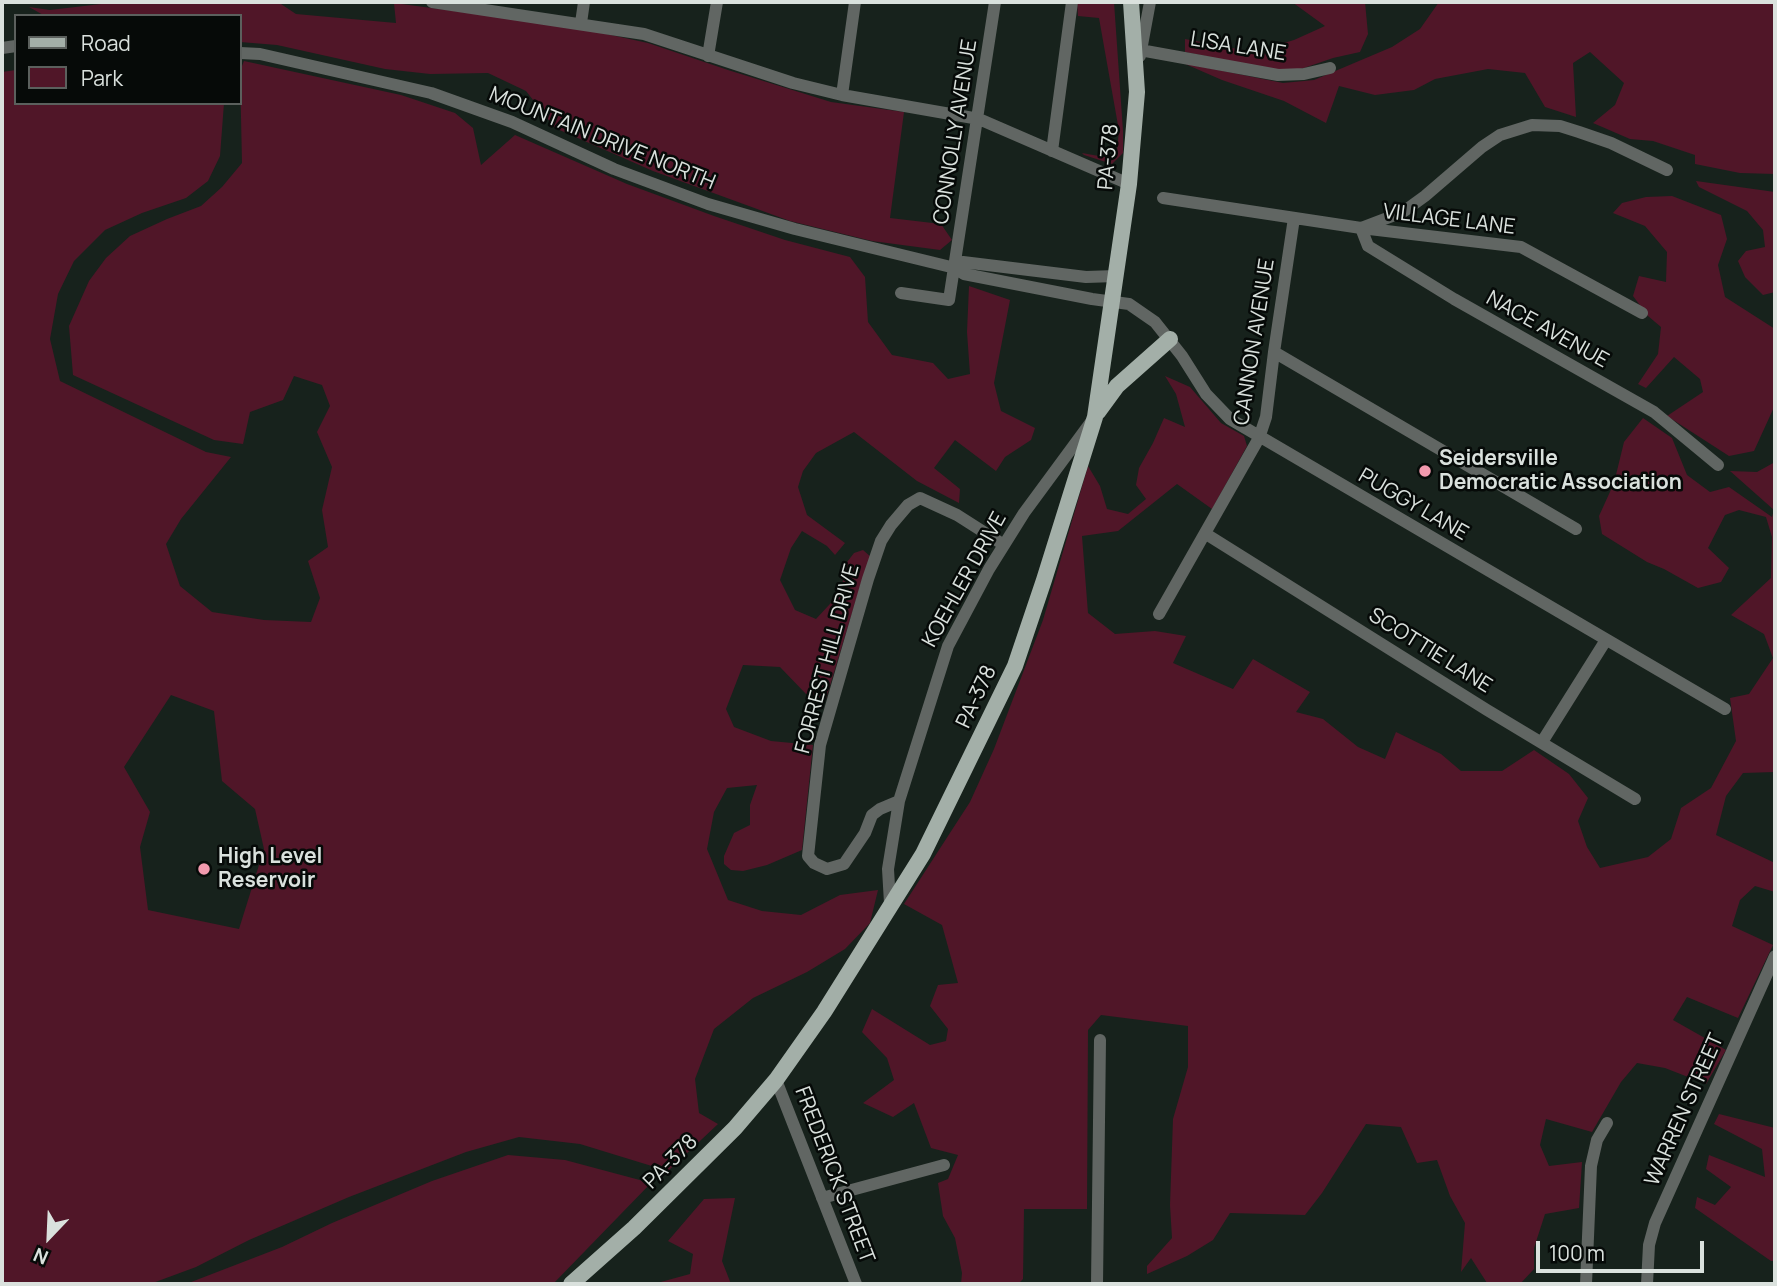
<!DOCTYPE html>
<style>
body{margin:0}
#map{position:relative;width:1777px;height:1286px;overflow:hidden;background:#17221c;font-family:Manrope,sans-serif}
canvas{display:block}
.frame{position:absolute;inset:0;border:4px solid #dae1dd;pointer-events:none}
.legend{position:absolute;left:14px;top:14px;width:228px;height:91px;box-sizing:border-box;background:#060a08;border:2px solid #5b605d;margin:0;padding:9px 12px;list-style:none;font-size:21px;color:#dae1dd}
.legend li{display:flex;align-items:center;gap:14px;height:35px}
.legend b{width:35px;border:2px solid #5b605d}
.north{position:absolute;left:14px;top:1202px;width:70px;height:70px;-webkit-text-stroke:5px #060a08;paint-order:stroke;rotate:203deg;font-size:19px;font-weight:700;line-height:28px;text-align:center;color:#dae1dd}
.north::after{content:'';display:block;margin:auto;width:24px;height:32px;background:#dae1dd;clip-path:polygon(50% 0,100% 100%,50% 72%,0 100%)}
.scale{position:absolute;left:1536px;top:1241px;width:168px;height:32px;box-sizing:border-box;border:4px solid #dae1dd;border-top:0;padding-left:9px;font-size:21px;line-height:24px;white-space:nowrap;color:#dae1dd;-webkit-text-stroke:5px #060a08;paint-order:stroke}
</style>
<div id="map">
<canvas width="1777" height="1286"></canvas>
<div class="frame"></div>
<ul class="legend">
<li><b style="height:9px;background:#a3afa8"></b>Road</li>
<li><b style="height:19px;background:#501628"></b>Park</li>
</ul>
<div class="north">N</div>
<div class="scale">100 m</div>
</div>
<script>
const g = document.querySelector('canvas').getContext('2d');
g.lineJoin = 'round';
function fill(path, color) { g.fillStyle = color; g.fill(path, 'evenodd'); }
const toPath = rows => new Path2D(rows.map(r => 'M' + r).join(''));
function trace(path, color, width, dash) { g.strokeStyle = color; g.lineWidth = width; g.lineCap = dash ? 'butt' : 'round'; g.setLineDash(dash || []); g.stroke(path); }
function label(font, color, halo, rows, align = 'center') {
  g.font = font + ' Manrope,sans-serif'; g.lineWidth = 5; g.setLineDash([]); g.textBaseline = 'middle'; g.strokeStyle = halo; g.fillStyle = color; for (const [text, x, y, turn = 0] of rows) {
    g.save(); g.translate(x, y); g.rotate((+turn || 0) * Math.PI / 180); g.textAlign = isNaN(turn) ? turn : align; if (halo) g.strokeText(text, 0, 0); g.fillText(text, 0, 0); g.restore();
  }
}
const green = toPath([
 [118,2,278,2,296,14,396,23,394,3,574,27,648,43,728,70,831,102,904,112,890,218,941,224,952,240,940,250,872,241,790,221,653,171,555,128,526,91,488,73,430,74,385,69,277,45,240,42,240,16,45,16,29,7,50,10],
 [1077,2,1114,2,1123,131,1123,153,1112,164,1084,155,1082,153,1110,158,1117,150,1119,131,1099,18,1078,16],
 [1292,2,1365,2,1368,34,1360,52,1333,58,1301,69,1271,69,1185,52,1185,39,1253,52,1294,40,1325,26],
 [1439,2,1775,2,1775,174,1740,173,1695,164,1695,155,1653,141,1630,139,1593,123,1615,105,1624,83,1590,52,1573,63,1576,117,1545,107,1525,73,1488,69,1435,79,1414,90,1375,95,1339,86,1326,123,1284,101,1222,80,1183,63,1283,83,1314,80,1392,47,1420,29],
 [244,61,401,95,455,113,473,128,481,165,515,135,627,184,714,216,785,240,850,257,865,277,868,322,892,355,933,363,948,379,970,374,967,332,969,286,1010,300,994,383,1001,411,1035,428,1031,440,1005,457,996,471,955,440,934,468,960,489,959,503,917,481,854,432,816,453,803,471,798,487,807,515,845,543,835,555,827,546,802,531,791,548,780,580,795,610,816,619,842,591,844,566,854,553,863,550,871,557,862,580,826,699,806,694,780,667,743,665,726,709,734,727,771,741,813,745,802,850,767,865,743,871,731,870,724,864,724,856,734,833,750,825,750,805,757,785,727,788,714,812,707,849,728,900,762,911,801,915,840,895,878,890,870,923,845,949,807,972,753,998,714,1029,695,1079,699,1113,718,1124,668,1171,580,1144,519,1137,466,1152,349,1197,249,1240,196,1267,150,1284,2,1284,2,72,16,70,16,103,224,103,220,156,208,181,186,198,142,213,105,230,74,261,58,294,50,339,60,381,206,452,231,457,181,519,166,544,180,586,212,612,264,620,311,622,320,598,308,561,328,547,322,510,332,467,317,432,330,406,322,385,294,376,283,400,250,412,243,444,214,440,73,375,69,326,89,281,106,258,130,236,167,219,201,206,222,187,242,163,240,71],
 [171,695,214,711,222,781,255,809,264,849,239,929,148,910,140,847,150,812,124,767],
 [1696,181,1775,192,1775,292,1763,295,1745,277,1738,261,1746,251,1765,247,1763,230,1747,211,1699,187],
 [1672,196,1721,215,1727,239,1718,265,1725,297,1775,329,1775,405,1754,451,1729,456,1667,416,1703,392,1700,379,1674,357,1646,388,1638,384,1658,354,1661,327,1648,316,1633,296,1639,276,1666,282,1667,252,1645,226,1613,213,1622,203,1646,197],
 [1165,376,1190,387,1221,423,1244,436,1247,446,1212,509,1177,484,1118,531,1082,536,1088,613,1115,634,1155,631,1186,636,1173,663,1233,689,1253,659,1310,692,1296,712,1323,719,1358,747,1385,759,1396,732,1441,754,1461,771,1502,771,1534,750,1569,774,1588,798,1578,821,1587,847,1600,868,1648,857,1671,839,1681,808,1711,788,1736,741,1730,698,1749,694,1773,658,1764,634,1731,615,1771,578,1772,537,1766,517,1739,510,1725,515,1708,548,1729,568,1721,582,1698,588,1664,569,1647,562,1602,534,1599,516,1614,483,1624,442,1643,418,1672,438,1687,475,1710,492,1729,487,1772,517,1774,510,1730,471,1757,472,1775,462,1775,772,1743,773,1726,796,1716,835,1775,863,1775,892,1755,886,1740,900,1732,926,1773,945,1738,1018,1687,997,1673,1020,1726,1050,1706,1084,1665,1068,1637,1063,1621,1082,1592,1132,1546,1119,1540,1145,1549,1166,1582,1162,1579,1208,1545,1214,1534,1248,1534,1269,1520,1284,1487,1283,1471,1258,1461,1272,1465,1223,1450,1196,1437,1160,1417,1163,1401,1127,1366,1124,1322,1193,1305,1215,1230,1213,1213,1240,1187,1256,1147,1274,1147,1266,1172,1238,1170,1205,1173,1119,1188,1067,1188,1026,1101,1015,1088,1030,1087,1209,1024,1209,1023,1279,1018,1284,961,1284,962,1273,955,1238,943,1216,938,1183,948,1179,958,1155,931,1148,914,1103,893,1117,863,1103,894,1080,887,1058,862,1032,872,1009,930,1045,946,1041,948,1029,930,1006,938,985,958,983,942,925,904,904,970,802,994,749,1043,620,1088,466,1100,486,1107,509,1128,514,1146,499,1136,485,1139,468,1153,443,1164,418,1185,427,1176,394],
 [1719,1114,1775,1128,1775,1261,1771,1261,1695,1208,1697,1197,1715,1205,1731,1187,1706,1169,1709,1155,1765,1177,1762,1149,1714,1124],
 [508,1155,565,1160,651,1183,553,1284,186,1284,282,1247,332,1223,432,1181],
 [735,1198,722,1261,731,1284,641,1284,657,1283,690,1274,693,1254,668,1241,704,1199]
]);
const minor = toPath([
 [432,2,644,34,793,83,842,95,979,119,1129,184],
 [581,23,584,2],
 [2,48,16,46],
 [1140,50,1278,75,1304,74,1330,68],
 [240,53,260,54,431,93,512,122,614,169,708,204,795,229,955,268,964,274,1092,299,1129,304,1155,322,1182,356,1206,394,1230,419,1725,709],
 [708,56,717,2],
 [1140,56,1150,2],
 [842,95,855,2],
 [1052,151,1072,2],
 [1163,198,1361,228,1403,212,1425,196,1482,147,1500,135,1532,125,1560,126,1579,132,1611,143,1667,170],
 [955,268,963,262,1086,277,1116,276],
 [901,293,949,300,995,2],
 [1642,313,1521,247,1361,228,1368,246,1454,299,1654,412,1718,465],
 [1274,352,1576,529],
 [1206,534,1487,710,1635,799],
 [1159,614,1259,438,1266,417,1274,352,1294,218],
 [1542,742,1606,640],
 [899,801,880,809,872,815,865,833,844,864,827,869,814,863,808,856,820,745,868,579,881,541,891,525,908,505,920,498,957,515,1004,545],
 [890,903,888,869,899,801,948,646,989,569,1024,513,1091,422],
 [776,1080,856,1284],
 [822,1198,944,1165],
 [1097,1284,1100,1040],
 [1586,1284,1591,1166,1597,1140,1607,1123],
 [1647,1284,1649,1245,1655,1223,1775,956]
]);
const major = toPath([
 [1098,412,1117,386,1170,339],
 [571,1284,634,1228,735,1128,776,1080,824,1012,923,854,1015,666,1044,580,1095,417,1129,184,1137,92,1131,2]
]);
const markers = [
 [1425,471,7,"#f29aae"],
 [204,869,7,"#f29aae"]
];
const streetNames = [
 ["LISA LANE",1238,47,9],
 ["CONNOLLY AVENUE",956,132,-81],
 ["MOUNTAIN DRIVE NORTH",602,139,22],
 ["PA-378",1109,157,-85],
 ["VILLAGE LANE",1449,220,7],
 ["NACE AVENUE",1547,330,29],
 ["CANNON AVENUE",1255,342,-81],
 ["PUGGY LANE",1413,505,30],
 ["KOEHLER DRIVE",965,580,-61],
 ["SCOTTIE LANE",1430,651,32],
 ["FORREST HILL DRIVE",828,659,-75],
 ["PA-378",977,697,-65],
 ["WARREN STREET",1685,1110,-66],
 ["PA-378",671,1162,-45],
 ["FREDERICK STREET",834,1175,69]
];
const poiNames = [
 ["Seidersville",1439,459],
 ["Democratic Association",1439,483],
 ["High Level",218,857],
 ["Reservoir",218,881]
];
fill(green, '#501628');
trace(minor, '#616663', 12);
trace(major, '#a3afa8', 16);
for (const [x, y, r, color] of markers) { const dot = new Path2D(); dot.arc(x, y, r, 0, 2 * Math.PI); g.fillStyle = color; g.fill(dot); trace(dot, '#060a08', 2.5); }
label('21px', '#dae1dd', '#060a08', streetNames);
label('bold 21px', '#dae1dd', '#060a08', poiNames, 'left');
</script>
